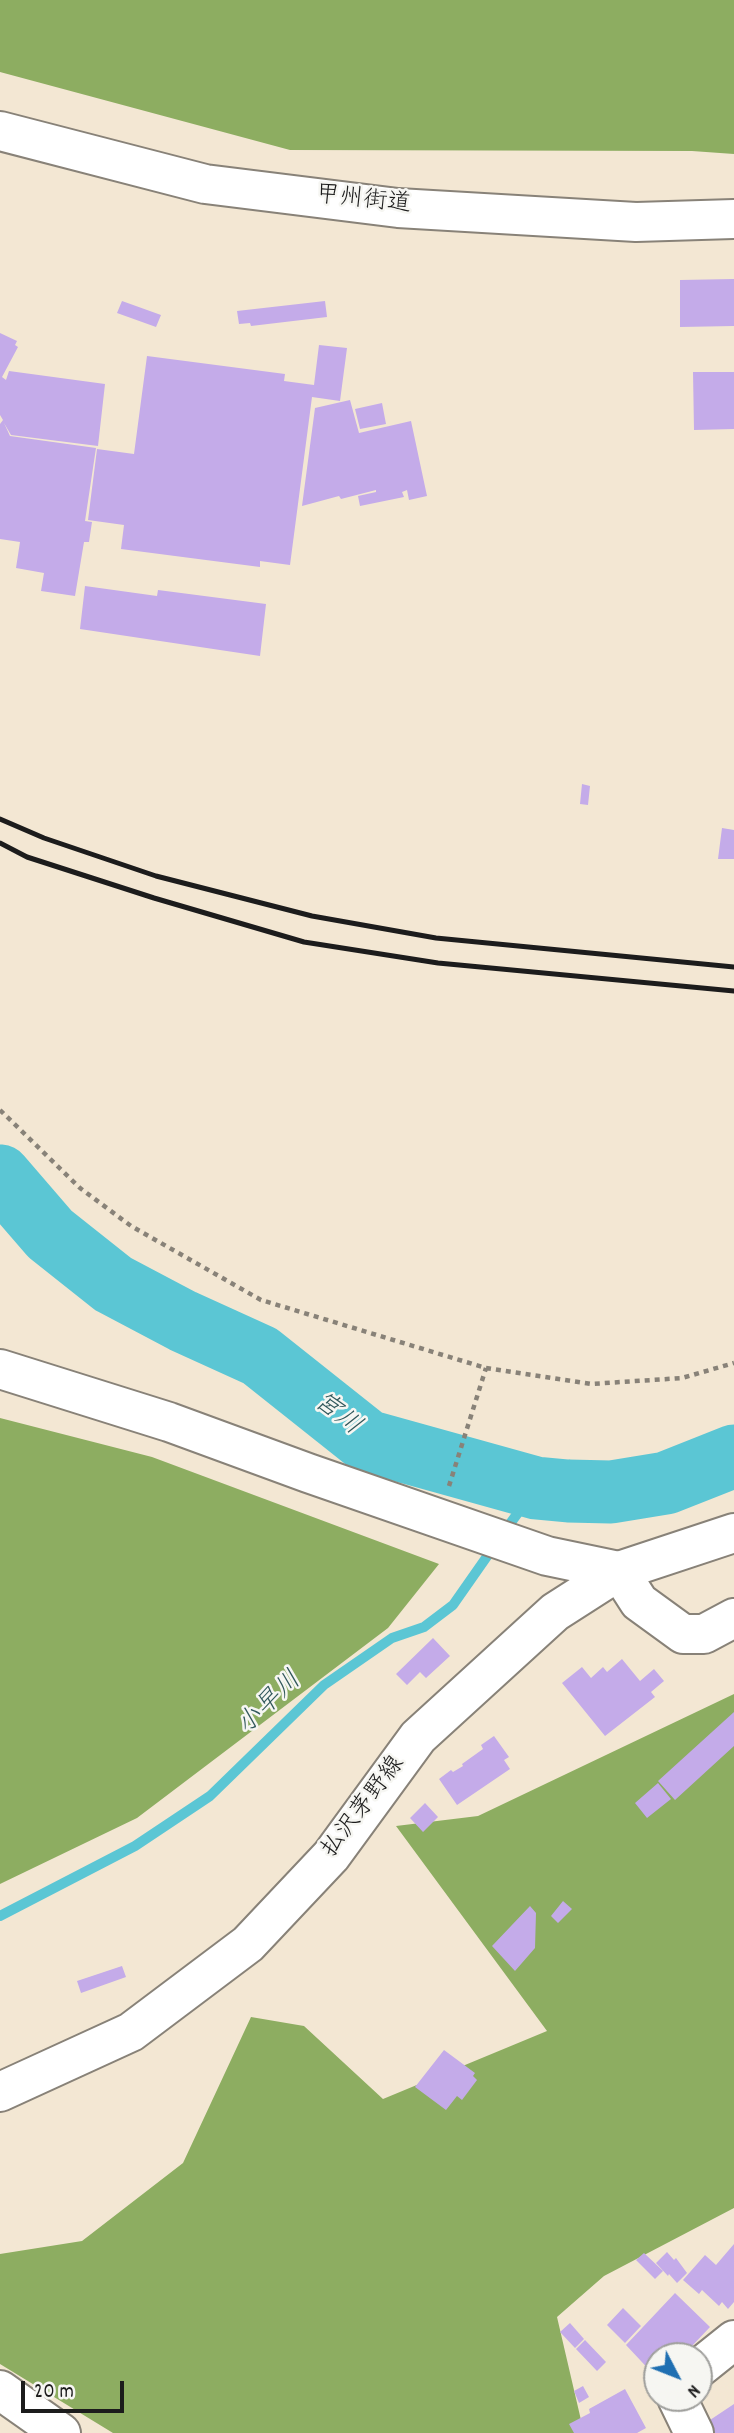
<!DOCTYPE html>
<meta charset="utf-8">
<style>
body{margin:0}
#map{position:relative;width:734px;height:2433px;overflow:hidden;background:#f3e7d3;font-family:Dekko,sans-serif}
canvas{display:block}
.north{position:absolute;left:643px;top:2342px;width:70px;height:70px;box-sizing:border-box;background:#f6f6f2;border:2px solid #9f9f9c;border-radius:50%;rotate:132deg;font-size:19px;font-weight:700;line-height:28px;text-align:center;color:#1c1c1c}
.north::after{content:'';display:block;margin:auto;width:24px;height:32px;background:#1f6fb2;clip-path:polygon(50% 0,100% 100%,50% 72%,0 100%)}
.scale{position:absolute;left:21px;top:2381px;width:103px;height:32px;box-sizing:border-box;border:4px solid #1c1c1c;border-top:0;padding-left:9px;font-size:21px;line-height:24px;white-space:nowrap;color:#1c1c1c;-webkit-text-stroke:5px #f6f6f2;paint-order:stroke}
</style>
<div id="map">
<canvas width="734" height="2433"></canvas>
<div class="north">N</div>
<div class="scale">20 m</div>
</div>
<script>
const g = document.querySelector('canvas').getContext('2d');
g.lineJoin = 'round';
function fill(path, color) { g.fillStyle = color; g.fill(path, 'evenodd'); }
const toPath = rows => new Path2D(rows.map(r => 'M' + r).join(''));
function trace(path, color, width, dash) { g.strokeStyle = color; g.lineWidth = width; g.lineCap = dash ? 'butt' : 'round'; g.setLineDash(dash || []); g.stroke(path); }
function label(font, color, halo, rows, align = 'center') {
  g.font = font + ' Dekko,"Klee One",sans-serif'; g.lineWidth = 5; g.setLineDash([]); g.textBaseline = 'middle'; g.strokeStyle = halo; g.fillStyle = color; for (const [text, x, y, turn = 0] of rows) {
    g.save(); g.translate(x, y); g.rotate((+turn || 0) * Math.PI / 180); g.textAlign = isNaN(turn) ? turn : align; if (halo) g.strokeText(text, 0, 0); g.fillText(text, 0, 0); g.restore();
  }
}
const forest = toPath([
 [0,0,734,0,734,154,692,151,290,150,0,72],
 [0,1418,152,1457,439,1564,388,1628,137,1818,0,1884],
 [734,1694,734,2208,604,2276,557,2317,584,2433,113,2433,0,2364,0,2254,82,2241,183,2163,251,2017,304,2026,383,2099,547,2031,396,1826,478,1816]
]);
const stream = toPath([
 [504,1532,536,1488],
 [0,1916,135,1846,210,1796,324,1685,392,1638,424,1627,453,1605,495,1545]
]);
const river = toPath([
 [0,1176,50,1234,113,1284,183,1321,260,1356,367,1441,536,1488,568,1491,611,1492,666,1483,734,1456]
]);
const building = toPath([
 [734,279,734,326,680,327,680,280],
 [122,301,161,315,156,327,117,313],
 [325,301,327,317,251,326,250,323,239,324,237,311],
 [0,333,17,341,15,345,18,347,2,377,6,380,9,371,105,384,98,446,11,435,4,423,10,436,96,448,85,521,92,522,89,542,84,542,75,596,41,591,44,573,16,568,20,542,0,539,0,424,3,420,0,415],
 [319,345,347,348,340,401,312,397,290,565,260,561,260,567,121,549,124,525,88,520,97,449,134,454,147,356,285,374,284,381,314,385],
 [693,372,734,372,734,429,694,430],
 [350,400,359,433,411,421,427,496,409,500,407,490,402,492,404,497,360,506,358,496,376,492,376,490,341,499,339,496,302,506,315,408],
 [382,403,386,424,360,429,355,409],
 [85,586,157,596,158,590,266,604,260,656,80,629],
 [582,784,590,786,588,805,580,804],
 [722,828,734,830,734,859,718,859],
 [433,1638,450,1656,426,1678,420,1672,407,1685,396,1674],
 [622,1659,640,1681,654,1669,664,1681,651,1692,655,1697,605,1736,562,1683,582,1667,591,1678,603,1667,607,1672],
 [734,1712,734,1746,675,1800,658,1781],
 [494,1736,509,1757,504,1760,510,1769,457,1805,439,1779,451,1770,453,1772,463,1766,462,1764,483,1749,481,1745],
 [658,1783,671,1799,647,1818,635,1803],
 [425,1803,438,1817,423,1832,410,1818],
 [563,1901,572,1909,558,1923,551,1916],
 [530,1906,536,1913,535,1948,515,1971,492,1946],
 [122,1966,126,1977,81,1993,77,1981],
 [444,2050,475,2073,473,2076,477,2080,462,2100,457,2096,446,2110,415,2087],
 [734,2244,734,2302,728,2309,722,2302,719,2306,702,2290,699,2294,683,2280,705,2255,716,2265],
 [667,2252,674,2260,676,2258,687,2273,677,2283,669,2274,668,2276,656,2263],
 [644,2253,663,2271,655,2279,636,2260],
 [675,2293,710,2327,692,2346,696,2349,689,2356,657,2356,655,2376,626,2345],
 [623,2308,641,2326,625,2343,607,2325],
 [570,2323,584,2339,575,2348,560,2332],
 [585,2340,606,2362,597,2371,576,2349],
 [583,2386,589,2397,579,2403,574,2391],
 [625,2389,646,2428,637,2433,574,2433,569,2424,590,2413,589,2409],
 [734,2404,734,2433,709,2433,704,2424]
]);
const path = toPath([
 [0,1110,80,1188,131,1226,261,1300,486,1368,591,1384,682,1378,734,1363],
 [449,1486,486,1368]
]);
const minor = toPath([
 [0,131,205,184,398,208,636,222,734,219],
 [0,1369,169,1422,308,1473,547,1556,619,1571,639,1602,683,1634,704,1634,734,1618],
 [699,2368,734,2340],
 [677,2398,694,2433]
]);
const major = toPath([
 [0,2092,131,2032,248,1944,331,1856,418,1737,555,1612,619,1571,734,1533]
]);
const highway = toPath([
 [0,2390,61,2433]
]);
const rail = toPath([
 [0,819,44,838,156,876,312,916,436,938,734,967],
 [0,843,27,857,154,898,304,942,438,963,734,991]
]);
const streetNames = [
 ["甲州街道",363,202,6],
 ["払沢茅野線",365,1808,-53]
];
const waterNames = [
 ["宮川",336,1416,38],
 ["小早川",271,1705,-44]
];
fill(forest, '#8dad61');
trace(stream, '#5bc6d4', 10);
trace(river, '#5bc6d4', 63);
fill(building, '#c4abe9');
trace(minor, '#888278', 42);
trace(major, '#888278', 42);
trace(highway, '#888278', 42);
trace(path, '#888278', 4.5, [5, 5]);
trace(minor, '#fff', 38);
trace(major, '#fff', 38);
trace(highway, '#fff', 38);
trace(rail, '#1c1c1c', 5);
label('24px', '#1c1c1c', '#f6f6f2', streetNames);
label('italic 26px', '#32585c', '#f6f6f2', waterNames);
</script>
